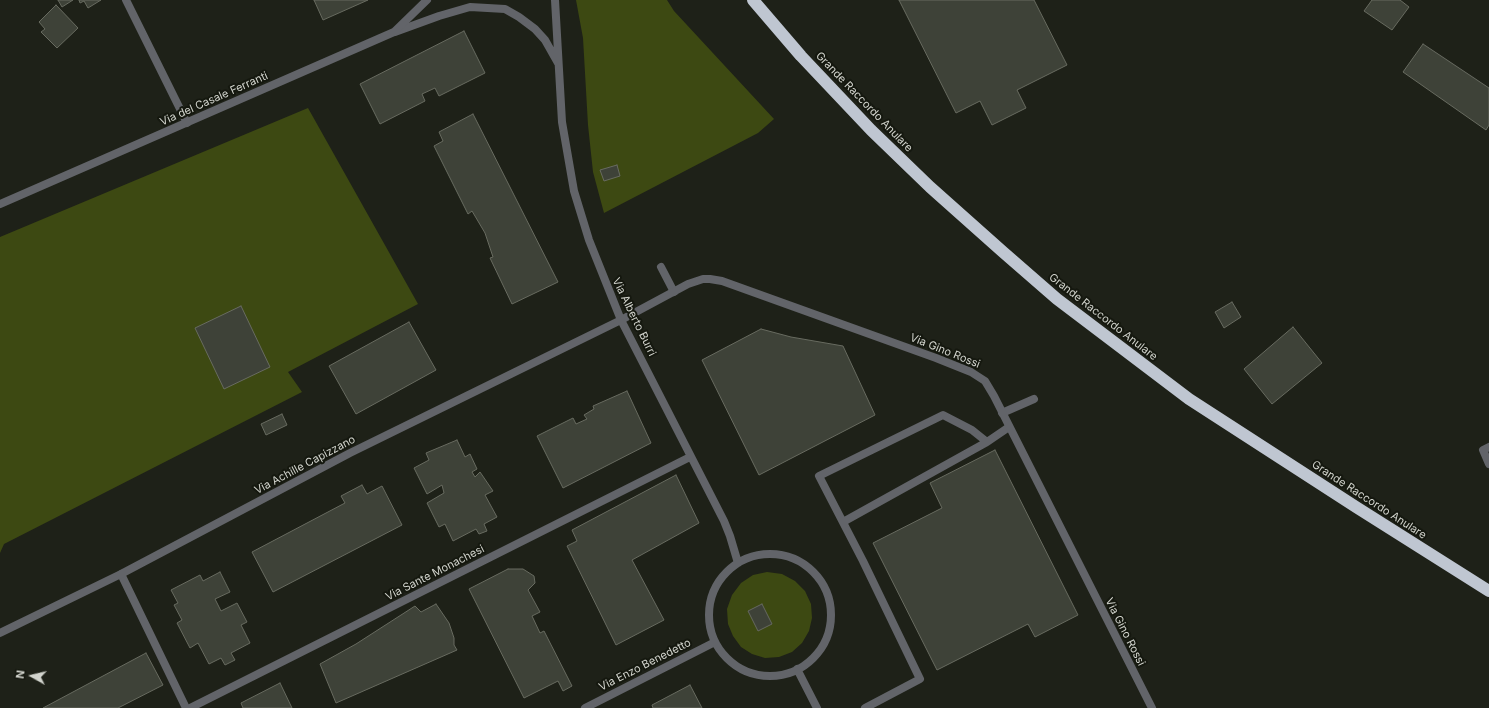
<!DOCTYPE html>
<style>
body{margin:0}
#map{position:relative;width:1489px;height:708px;overflow:hidden;background:#1e2118;font-family:Inter,sans-serif}
canvas{display:block}
.north{position:absolute;left:12px;top:656px;width:40px;height:40px;-webkit-text-stroke:3px #15180f;paint-order:stroke;rotate:278deg;font-size:11px;font-weight:700;line-height:16px;text-align:center;color:#d2d4cd}
.north::after{content:'';display:block;margin:auto;width:14px;height:18px;background:#d2d4cd;clip-path:polygon(50% 0,100% 100%,50% 72%,0 100%)}
</style>
<div id="map">
<canvas width="1489" height="708"></canvas>
<div class="north">N</div>
</div>
<script>
const g = document.querySelector('canvas').getContext('2d');
g.lineJoin = 'round';
function fill(path, color) { g.fillStyle = color; g.fill(path, 'evenodd'); }
const toPath = rows => new Path2D(rows.map(r => 'M' + r).join(''));
function trace(path, color, width, dash) { g.strokeStyle = color; g.lineWidth = width; g.lineCap = dash ? 'butt' : 'round'; g.setLineDash(dash || []); g.stroke(path); }
function label(font, color, halo, rows, align = 'center') {
  g.font = font + ' Inter,sans-serif'; g.lineWidth = 4; g.setLineDash([]); g.textBaseline = 'middle'; g.strokeStyle = halo; g.fillStyle = color; for (const [text, x, y, turn = 0] of rows) {
    g.save(); g.translate(x, y); g.rotate((+turn || 0) * Math.PI / 180); g.textAlign = isNaN(turn) ? turn : align; if (halo) g.strokeText(text, 0, 0); g.fillText(text, 0, 0); g.restore();
  }
}
const green = toPath([
 [576,0,667,0,674,11,774,119,758,133,604,213,593,172,588,125,583,38],
 [308,108,418,304,288,372,302,392,4,544,0,553,0,237],
 [767,572,782,574,795,581,805,591,811,604,812,618,809,631,802,643,792,652,779,657,765,658,752,654,741,647,733,636,728,624,727,609,732,595,741,583,753,575],
 [762,604,772,624,758,631,748,611]
]);
const building = toPath([
 [58,0,73,0,62,7,58,0],
 [79,0,101,0,88,8,84,1,80,3,79,0],
 [314,0,368,0,323,20,314,0],
 [899,0,1034,0,1067,65,1017,90,1026,108,992,125,980,101,956,113,899,0],
 [1372,0,1400,0,1409,7,1392,30,1364,11,1372,0],
 [56,5,78,28,57,48,41,32,45,29,39,22,56,5],
 [464,31,485,73,439,96,435,88,422,94,425,101,380,124,360,84,464,31],
 [1423,44,1489,88,1489,125,1486,130,1403,72,1423,44],
 [473,114,558,282,512,304,490,258,493,257,485,233,472,211,468,214,434,146,443,141,439,132,473,114],
 [617,165,620,176,604,181,600,170,617,165],
 [1232,302,1241,317,1224,328,1215,312,1232,302],
 [241,306,270,367,224,389,195,328,241,306],
 [409,322,436,370,356,414,329,366,409,322],
 [1293,327,1322,363,1272,404,1244,369,1293,327],
 [761,329,791,337,843,346,875,415,759,475,702,360,761,329],
 [627,391,651,443,563,488,537,436,573,418,576,424,587,419,584,415,594,409,593,406,627,391],
 [282,414,287,425,266,435,261,424,282,414],
 [457,440,465,457,470,454,477,469,472,472,475,477,480,472,493,491,485,495,497,517,484,524,487,531,479,534,476,529,453,541,445,524,439,527,427,503,444,493,442,485,427,494,414,468,429,460,426,453,457,440],
 [995,450,1078,615,1035,637,1028,624,937,670,873,543,942,508,930,483,995,450],
 [676,475,699,523,632,560,664,620,616,645,567,546,577,541,572,530,676,475],
 [362,485,367,494,382,486,402,525,273,592,252,552,345,503,341,496,362,485],
 [508,569,523,569,534,576,535,583,528,590,540,612,532,616,540,633,544,631,572,686,563,691,558,681,524,698,469,589,508,569],
 [220,572,230,592,215,599,221,611,237,603,247,622,241,625,250,643,231,653,235,660,225,665,221,658,209,664,198,643,190,648,177,623,182,620,174,605,178,603,171,590,200,575,203,581,220,572],
 [436,604,449,623,454,638,454,645,457,650,336,703,320,664,356,644,415,606,421,612,436,604],
 [762,604,772,624,758,631,748,611,762,604],
 [146,653,163,685,118,708,43,708,146,653],
 [280,683,292,708,243,708,241,703,280,683],
 [690,685,702,708,653,708,652,705,690,685]
]);
const service = toPath([
 [661,267,674,292],
 [1002,413,1034,399],
 [1489,447,1483,450,1489,464],
 [843,522,987,442],
 [121,574,186,708],
 [865,708,920,679,863,561,819,476,943,415,972,430,987,442,1009,427]
]);
const minor = toPath([
 [126,0,187,123],
 [555,0,562,122,574,191,589,240,621,320,724,521,730,536,738,563],
 [395,32,439,16,470,7,505,9,519,17,535,29,545,40,558,63],
 '709 615a61 61 0 1 1 122 0a61 61 0 1 1-122 0Z',
 [0,633,121,574,350,453,621,320,688,284,703,279,710,279,722,281,936,358,971,372,985,381,994,396,1152,708],
 [797,669,817,708],
 [190,708,690,457],
 [585,708,715,642]
]);
const tertiary = toPath([
 [0,204,394,32,427,0]
]);
const motorway = toPath([
 [753,0,801,56,871,130,930,187,1003,252,1057,299,1189,399,1356,507,1489,591]
]);
const streetNames = [
 ["Via del Casale Ferranti",214,99,-24],
 ["Grande Raccordo Anulare",864,102,46],
 ["Via Alberto Burri",634,317,64],
 ["Grande Raccordo Anulare",1103,317,38],
 ["Via Gino Rossi",945,351,22],
 ["Via Achille Capizzano",305,465,-28],
 ["Grande Raccordo Anulare",1369,500,33],
 ["Via Sante Monachesi",435,573,-27],
 ["Via Gino Rossi",1125,632,63],
 ["Via Enzo Benedetto",645,665,-27]
];
fill(green, '#3d4912');
fill(building, '#3e4238');
trace(building, '#686b60', 1);
trace(service, '#626469', 8);
trace(minor, '#626469', 8);
trace(tertiary, '#626469', 8);
trace(motorway, '#bfc6d1', 12);
label('11px', '#d2d4cd', '#15180f', streetNames);
</script>
